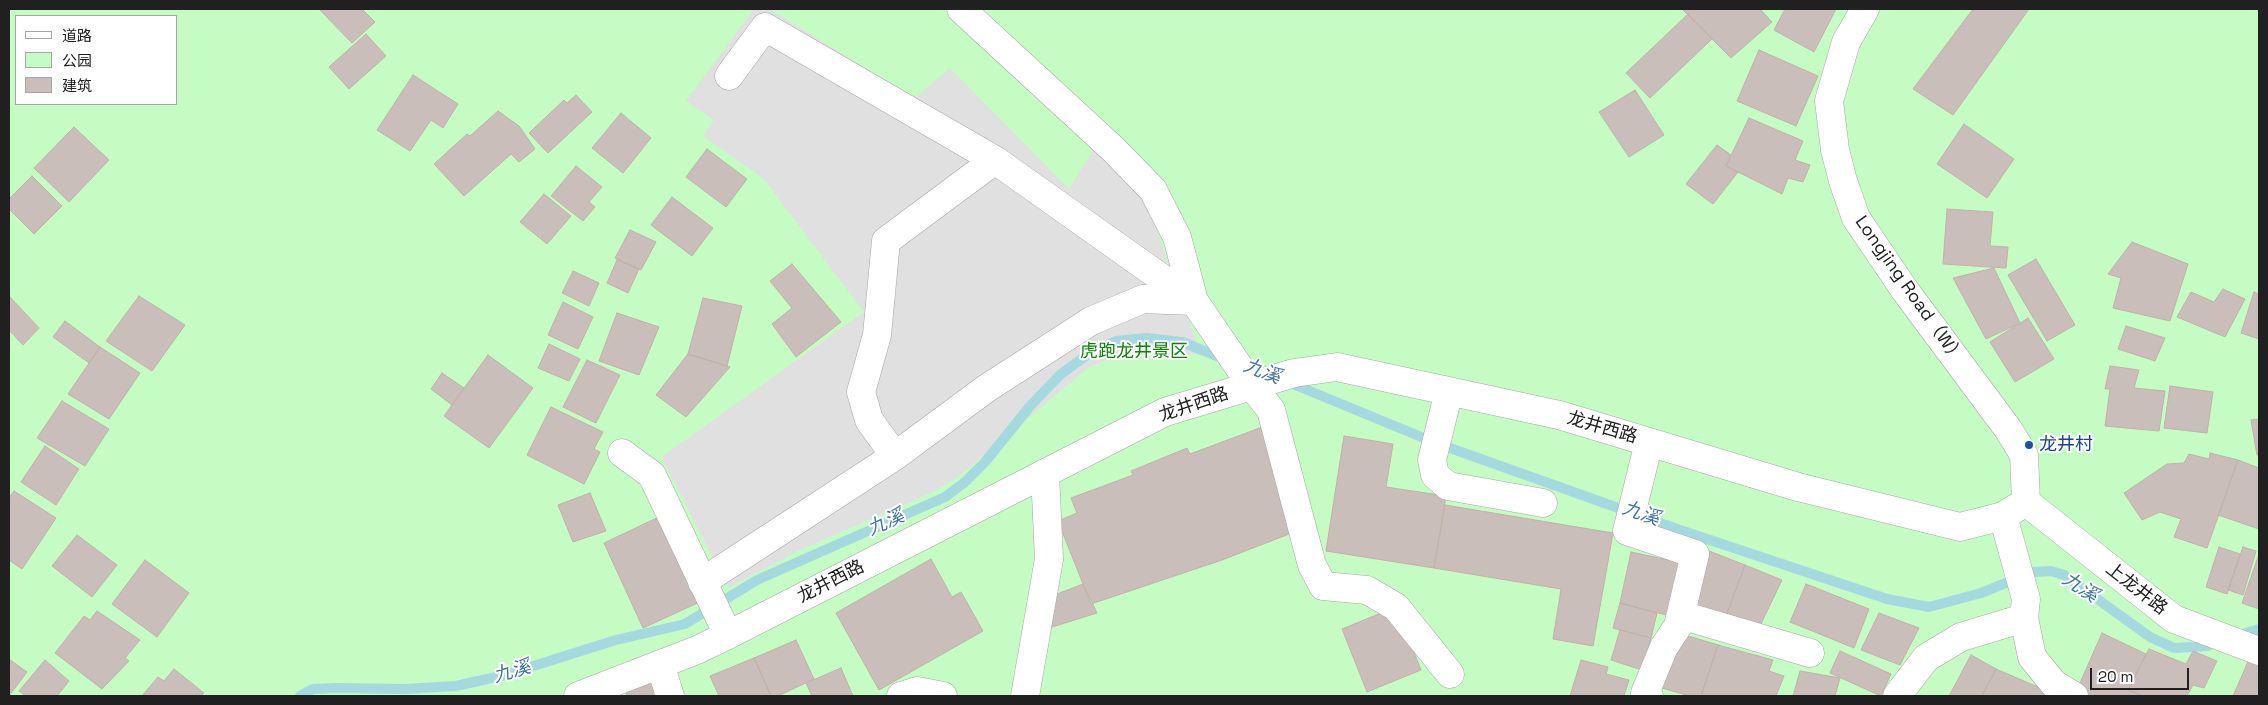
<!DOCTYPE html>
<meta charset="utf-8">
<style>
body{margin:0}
#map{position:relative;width:2268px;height:705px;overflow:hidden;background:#f1ece6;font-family:"Space Grotesk","Noto Sans SC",sans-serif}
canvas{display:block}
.frame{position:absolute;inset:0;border:10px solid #202020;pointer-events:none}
.legend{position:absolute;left:15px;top:15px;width:162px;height:90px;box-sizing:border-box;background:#fff;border:1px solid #a6a6a6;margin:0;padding:6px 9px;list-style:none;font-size:15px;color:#202020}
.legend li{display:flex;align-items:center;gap:10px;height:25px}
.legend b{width:25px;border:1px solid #a6a6a6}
.scale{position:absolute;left:2090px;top:668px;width:99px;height:22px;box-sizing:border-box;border:2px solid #202020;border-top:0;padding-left:6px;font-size:15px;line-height:18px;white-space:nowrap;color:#202020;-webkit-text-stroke:4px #fff;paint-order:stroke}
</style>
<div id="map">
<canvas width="2268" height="705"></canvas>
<div class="frame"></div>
<ul class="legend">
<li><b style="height:6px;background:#fff"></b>道路</li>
<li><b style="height:14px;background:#c4fcc3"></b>公园</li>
<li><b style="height:14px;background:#c9beb9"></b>建筑</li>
</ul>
<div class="scale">20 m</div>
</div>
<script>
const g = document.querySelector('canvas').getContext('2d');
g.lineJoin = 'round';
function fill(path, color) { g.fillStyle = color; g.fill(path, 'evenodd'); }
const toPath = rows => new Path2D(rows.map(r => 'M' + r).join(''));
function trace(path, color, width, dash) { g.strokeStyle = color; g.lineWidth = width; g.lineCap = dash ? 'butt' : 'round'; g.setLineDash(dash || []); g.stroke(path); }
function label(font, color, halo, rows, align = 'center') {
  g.font = font + ' "Space Grotesk","Noto Sans SC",sans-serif'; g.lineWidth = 4; g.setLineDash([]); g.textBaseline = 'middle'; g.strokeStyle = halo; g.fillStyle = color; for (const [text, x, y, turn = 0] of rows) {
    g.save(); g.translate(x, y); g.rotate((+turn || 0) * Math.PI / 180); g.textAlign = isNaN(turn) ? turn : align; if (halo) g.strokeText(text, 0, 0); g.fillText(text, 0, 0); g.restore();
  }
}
const park = toPath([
 [9,9,2259,9,2259,696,9,696],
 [16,16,176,16,176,104,16,104]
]);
const parking = toPath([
 [754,9,769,9,915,98,950,68,1069,189,1094,149,1119,166,1148,206,1201,355,1136,349,1089,367,958,477,935,491,798,551,728,588,662,457,864,312,764,179,703,136,714,120,686,101]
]);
const stream = toPath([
 [1288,382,1436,443,1680,530,1887,599,1929,607,1981,593,2033,572,2051,571,2064,575,2150,637,2174,648,2207,646,2218,642],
 [2236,636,2259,629],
 [300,696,313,689,335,688,404,689,456,686,505,675,616,640,685,624,757,580,945,497,965,482,985,462,1031,405,1061,374,1087,355,1116,341,1147,338,1182,342,1227,360]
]);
const building = toPath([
 [319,9,362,9,375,22,352,43,319,9],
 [1682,9,1760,9,1772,22,1731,58,1682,9],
 [1785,9,1836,9,1814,52,1774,30,1785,9],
 [1973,9,2029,9,1953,115,1913,89,1973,9],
 [1688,14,1712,39,1650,98,1626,73,1688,14],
 [366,34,386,56,349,89,329,67,366,34],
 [1759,50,1818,76,1796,126,1737,101,1759,50],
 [413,75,458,104,443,128,431,120,410,151,377,130,413,75],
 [1635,90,1664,135,1629,157,1599,112,1635,90],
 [576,95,592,112,548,153,529,133,564,100,567,103,576,95],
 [498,111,519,126,535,149,519,162,511,154,464,196,434,164,467,134,470,136,498,111],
 [621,113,651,138,623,173,592,148,621,113],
 [1749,118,1803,141,1795,160,1810,165,1803,182,1788,178,1782,194,1726,166,1749,118],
 [1964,124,2014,159,1987,198,1937,164,1964,124],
 [74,127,109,160,69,202,34,168,74,127],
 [1717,145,1731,155,1726,166,1738,172,1713,204,1686,184,1717,145],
 [707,149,747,179,726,207,686,177,707,149],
 [576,166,602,187,589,202,595,207,583,221,551,196,576,166],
 [32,176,62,206,34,234,9,209,9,199,32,176],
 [544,194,571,216,547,244,520,222,544,194],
 [672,197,713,228,692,256,651,225,672,197],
 [1947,209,1993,212,1990,246,2008,247,2006,268,1943,264,1947,209],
 [630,230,656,242,641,270,615,258,630,230],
 [2132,242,2188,264,2170,321,2113,308,2121,278,2108,274,2132,242],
 [2036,259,2075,325,2047,341,2008,275,2036,259],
 [617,260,639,269,628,293,607,283,617,260],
 [792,264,841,322,796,357,772,324,792,308,770,281,792,264],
 [1994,268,2020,323,1986,339,1953,278,1994,268],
 [573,271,599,283,589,306,562,293,573,271],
 [2223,289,2245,299,2225,337,2177,317,2191,292,2214,302,2223,289],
 [2254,292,2259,294,2259,339,2241,333,2254,292],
 [9,296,39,328,23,345,9,330,9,296],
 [139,296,185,325,152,371,106,341,139,296],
 [703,298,742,306,727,366,688,354,703,298],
 [563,302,593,317,578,349,548,335,563,302],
 [617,313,659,327,639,375,599,361,617,313],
 [2028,318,2054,359,2015,382,1990,342,2028,318],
 [65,321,100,347,89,363,53,337,65,321],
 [2126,326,2165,338,2155,361,2118,349,2126,326],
 [549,344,580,359,569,381,538,368,549,344],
 [100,347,140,373,109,419,68,394,100,347],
 [688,354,730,367,686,417,656,395,688,354],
 [488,355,533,388,489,448,444,416,488,355],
 [587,360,620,375,596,423,563,407,587,360],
 [2110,366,2139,370,2134,388,2165,391,2159,431,2105,426,2110,389,2105,389,2110,366],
 [442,373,464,388,452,405,431,389,442,373],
 [2170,386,2213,392,2207,433,2164,428,2170,386],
 [62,401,109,429,85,466,37,438,62,401],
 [551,407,603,432,594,449,600,452,584,484,527,455,551,407],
 [2259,419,2259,455,2257,455,2251,420,2259,419],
 [1265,426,1302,529,1222,560,1091,604,1058,521,1077,513,1071,498,1133,475,1131,471,1187,448,1190,454,1265,426],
 [1344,436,1393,444,1386,487,1446,496,1434,568,1326,551,1344,436],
 [45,446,79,469,56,505,21,482,45,446],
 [2210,453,2238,460,2207,548,2174,537,2181,519,2160,512,2142,520,2124,493,2167,464,2184,463,2189,454,2209,459,2210,453],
 [2238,460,2259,468,2259,529,2218,515,2238,460],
 [14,491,56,518,22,569,9,560,9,498,14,491],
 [590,493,606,531,573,542,558,505,590,493],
 [1445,505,1613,533,1593,646,1553,639,1561,589,1434,568,1445,505],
 [663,515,702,601,643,628,604,543,663,515],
 [77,535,117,565,92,597,52,566,77,535],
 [2219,547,2240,554,2227,594,2206,587,2219,547],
 [2243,547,2256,551,2243,595,2228,590,2243,547],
 [1709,551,1745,565,1725,619,1689,606,1709,551],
 [1631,552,1687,564,1674,617,1620,603,1631,552],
 [2259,554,2259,609,2242,603,2259,554],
 [931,559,952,597,961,592,983,631,879,690,836,613,931,559],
 [145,560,189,593,157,637,112,604,145,560],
 [1745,565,1782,580,1758,630,1725,619,1745,565],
 [1083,584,1097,613,1052,627,1052,596,1083,584],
 [1806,584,1869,609,1854,648,1790,622,1806,584],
 [1620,603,1657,613,1651,638,1613,628,1620,603],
 [1396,607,1421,670,1367,692,1342,629,1396,607],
 [97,611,140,640,125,658,129,661,102,689,55,653,84,616,90,620,97,611],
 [1879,613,1919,628,1900,665,1861,650,1879,613],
 [1620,630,1651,638,1642,670,1611,660,1620,630],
 [2102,633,2146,654,2128,690,2143,696,2086,696,2076,692,2102,633],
 [1682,634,1718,645,1701,696,1690,696,1662,688,1682,634],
 [796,640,814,679,778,696,771,696,754,658,796,640],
 [1718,645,1773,660,1769,671,1784,676,1776,696,1701,696,1718,645],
 [2149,649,2186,664,2193,651,2217,661,2204,688,2193,685,2187,696,2143,696,2128,690,2149,649],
 [1840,651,1891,674,1881,696,1830,673,1840,651],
 [1971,655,1996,669,1982,696,1949,696,1971,655],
 [2251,655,2259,659,2259,696,2233,696,2251,655],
 [754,658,771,696,719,696,710,676,754,658],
 [9,659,27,672,9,696,9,659],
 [45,660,69,681,57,696,26,696,19,691,45,660],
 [1581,660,1608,667,1606,674,1629,680,1624,696,1570,696,1581,660],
 [841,668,853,696,812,696,806,683,841,668],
 [174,669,204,693,201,696,142,696,158,677,164,681,174,669],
 [1996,669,2059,696,1982,696,1996,669],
 [1800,671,1840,678,1835,696,1793,696,1800,671],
 [655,682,659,696,627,696,626,692,655,682]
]);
const minor = toPath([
 [961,9,1113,149,1153,190,1177,237,1194,301,1252,386,1271,410,1312,565,1323,586,1367,590,1396,607,1450,674],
 [1865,9,1846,42,1829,101,1835,150,1843,181,1856,218,1904,289,2008,429,2024,455,2026,502],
 [729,76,765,27,995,160,1194,301],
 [1449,391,1432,460,1435,475,1448,486,1543,503],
 [1649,442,1627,531,1695,554,1678,626,1664,647,1645,693,1649,696],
 [622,453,652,475,728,635],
 [895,456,869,420,861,392,877,335,886,241,995,160],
 [2026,502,2174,619,2259,651],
 [702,582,895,456,987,388,1091,321,1143,299,1194,301],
 [1681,615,1810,653],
 [2024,618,2032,657,2054,684,2074,696],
 [660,664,670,696],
 [578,696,697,650,728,635,1165,412,1294,373,1337,367,1559,415,1798,487,1960,527,2003,516,2026,502],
 [901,696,917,691,943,696],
 [1025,696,1049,559,1045,473],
 [1897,696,1926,658,1961,637,2024,618,2026,599,2003,516]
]);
const markers = [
 [2029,445,5,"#1a4fb4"]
];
const streetNames = [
 ["Longjing Road（W）",1909,290,55],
 ["龙井西路",1194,405,-19],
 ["龙井西路",1602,428,16],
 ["龙井西路",831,582,-27],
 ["上龙井路",2136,589,38]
];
const parkNames = [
 ["虎跑龙井景区",1134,352]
];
const transitNames = [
 ["龙井村",2039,445]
];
const waterNames = [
 ["九溪",1262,372,21],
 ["九溪",1641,514,19],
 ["九溪",886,523,-24],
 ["九溪",2080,588,33],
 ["九溪",512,672,-16]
];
fill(park, '#c4fcc3');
fill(parking, '#e0e0e0');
trace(stream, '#a5d9e0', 10);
fill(building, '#c9beb9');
trace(building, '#c3b1a8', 1);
trace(minor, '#a7a7a7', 29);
trace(minor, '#fff', 28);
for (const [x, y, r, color] of markers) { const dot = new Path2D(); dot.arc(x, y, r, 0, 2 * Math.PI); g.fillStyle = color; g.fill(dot); trace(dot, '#fff', 2); }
label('18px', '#202020', '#fff', streetNames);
label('18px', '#098507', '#fff', parkNames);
label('18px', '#164399', '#fff', transitNames, 'left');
label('italic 19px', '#40779c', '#fff', waterNames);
</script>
